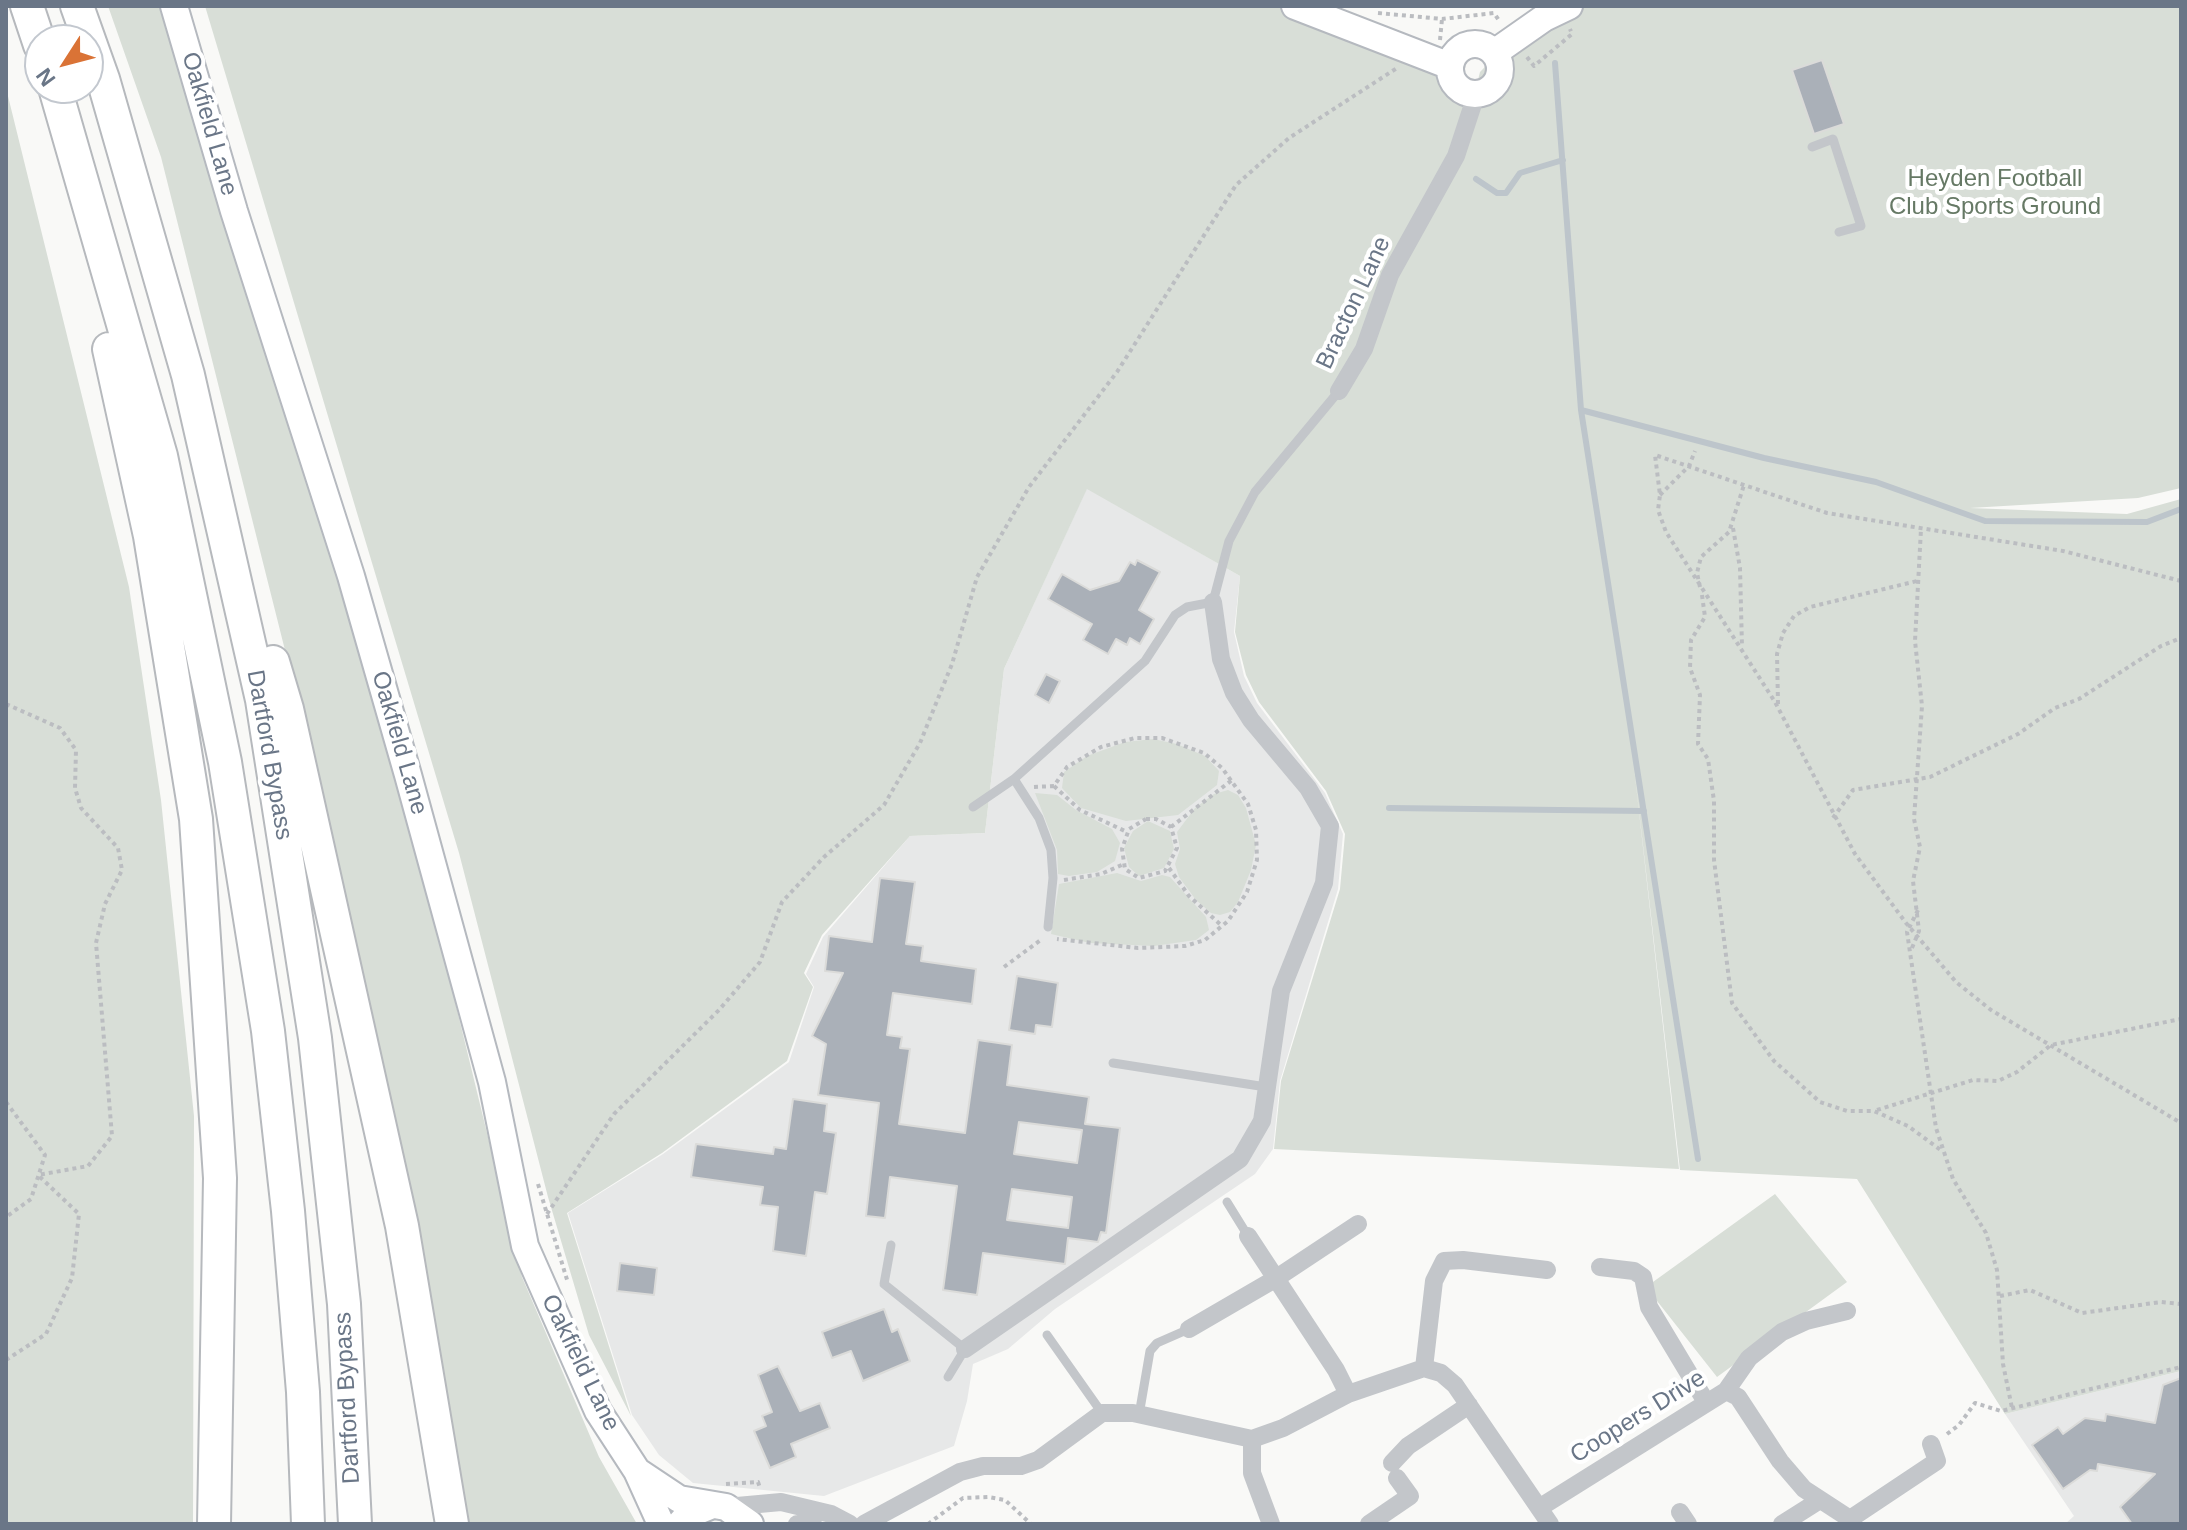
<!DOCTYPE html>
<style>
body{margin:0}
#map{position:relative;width:2187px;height:1530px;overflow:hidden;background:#f9f9f7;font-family:Helvetica,sans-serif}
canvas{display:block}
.frame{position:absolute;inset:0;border:8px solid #6a7687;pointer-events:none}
.north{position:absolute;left:24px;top:24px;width:80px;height:80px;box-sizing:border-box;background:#fff;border:2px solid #c3c8cf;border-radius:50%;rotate:234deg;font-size:22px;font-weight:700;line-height:32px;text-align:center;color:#6a7687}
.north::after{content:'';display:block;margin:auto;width:28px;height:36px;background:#da7336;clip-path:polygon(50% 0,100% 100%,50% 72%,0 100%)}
</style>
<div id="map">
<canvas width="2187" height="1530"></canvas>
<div class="frame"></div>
<div class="north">N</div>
</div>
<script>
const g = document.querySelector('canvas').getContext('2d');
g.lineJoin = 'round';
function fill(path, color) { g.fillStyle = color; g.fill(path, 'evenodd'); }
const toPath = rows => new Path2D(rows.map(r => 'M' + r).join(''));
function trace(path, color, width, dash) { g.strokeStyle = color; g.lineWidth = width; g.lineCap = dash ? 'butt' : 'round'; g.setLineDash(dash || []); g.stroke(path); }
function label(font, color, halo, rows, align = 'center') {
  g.font = font + ' Helvetica,sans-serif'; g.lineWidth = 8; g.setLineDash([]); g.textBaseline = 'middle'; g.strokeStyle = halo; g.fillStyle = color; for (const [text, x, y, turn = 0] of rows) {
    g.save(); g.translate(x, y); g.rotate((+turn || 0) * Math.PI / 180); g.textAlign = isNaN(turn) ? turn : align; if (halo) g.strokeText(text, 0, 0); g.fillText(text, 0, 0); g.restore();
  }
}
const built = toPath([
 [1087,488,1240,576,1234,632,1244,676,1257,703,1325,793,1343,834,1338,889,1280,1081,1273,1149,1255,1174,1055,1309,1008,1349,973,1364,967,1401,954,1446,824,1496,693,1483,659,1455,632,1415,568,1213,663,1154,789,1062,814,987,806,974,823,937,910,836,985,833,1004,669],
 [2181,1371,2181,1524,2065,1524,2074,1516,2005,1414]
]);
const green = toPath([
 [108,6,159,6,307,477,424,874,522,1277,599,1457,637,1524,460,1524,293,682,161,157],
 [205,6,1289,6,1452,64,1473,81,1478,80,1480,72,1512,39,1572,6,2181,6,2181,488,2138,498,1970,508,2127,514,2181,499,2181,1371,2005,1414,1857,1179,1680,1170,1632,749,1679,1169,1274,1149,1281,1081,1340,889,1345,834,1326,791,1259,702,1246,675,1235,632,1240,576,1087,489,1004,669,985,833,910,836,822,935,804,973,813,987,787,1061,662,1153,567,1213,631,1416,589,1335,548,1197,459,853],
 [6,88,129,587,161,800,194,1116,193,1524,6,1524],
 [1153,739,1177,744,1205,756,1219,771,1217,785,1178,815,1126,821,1081,808,1062,788,1064,772,1087,756,1125,742],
 [1228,790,1238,795,1246,808,1256,845,1251,870,1238,902,1230,912,1220,915,1211,913,1196,900,1179,877,1175,864,1180,849,1177,832,1195,808,1214,794],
 [1035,793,1057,795,1076,810,1112,829,1120,843,1115,861,1097,872,1069,876,1058,874,1057,850],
 [1148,821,1170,831,1174,849,1164,868,1139,876,1129,867,1124,848,1133,831],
 [1117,873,1141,881,1162,875,1170,877,1206,917,1209,930,1196,940,1154,946,1090,943,1051,934,1059,884],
 [1775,1194,1847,1282,1717,1377,1646,1287]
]);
const stream = toPath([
 [1555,63,1581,410,1764,458,1876,482,1985,521,2147,522,2181,509],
 [1476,179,1497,193,1506,193,1520,173,1563,160],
 [1581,410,1698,1159],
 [1389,808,1644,811]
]);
const building = toPath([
 [1822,60,1844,124,1814,134,1792,70,1822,60],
 [1137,560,1160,572,1139,610,1154,619,1140,644,1130,638,1127,645,1116,639,1108,654,1083,640,1092,624,1048,599,1062,574,1090,590,1119,581,1130,562,1135,565,1137,560],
 [1046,674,1060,681,1049,703,1035,695,1046,674],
 [880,878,915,882,906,944,923,946,921,961,976,969,972,1004,893,993,887,1035,902,1037,900,1048,910,1049,899,1124,965,1133,978,1040,1012,1045,1007,1085,1089,1097,1085,1124,1120,1128,1106,1233,1101,1232,1098,1242,1068,1238,1065,1264,983,1253,977,1295,943,1290,957,1186,890,1177,885,1218,866,1216,879,1103,818,1095,826,1044,812,1036,843,973,825,971,829,936,872,942,880,878],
 [1019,1122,1082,1130,1077,1163,1014,1154,1019,1122],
 [1012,1189,1072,1197,1068,1228,1007,1220,1012,1189],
 [1017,976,1058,983,1052,1027,1036,1025,1035,1034,1009,1030,1017,976],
 [793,1099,827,1104,824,1131,836,1133,827,1194,815,1192,806,1256,773,1251,778,1207,760,1205,763,1187,691,1177,696,1144,773,1154,774,1147,786,1149,793,1099],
 [620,1263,657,1268,654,1295,617,1291,620,1263],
 [884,1309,892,1332,898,1329,910,1361,863,1381,851,1351,832,1358,822,1332,884,1309],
 [778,1366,800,1411,820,1403,830,1428,791,1444,796,1457,770,1468,754,1431,766,1426,762,1416,772,1412,758,1375,778,1366],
 [2181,1378,2180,1524,2132,1524,2120,1507,2155,1474,2098,1464,2097,1471,2090,1470,2063,1489,2032,1445,2058,1427,2063,1434,2085,1418,2105,1421,2106,1414,2155,1423,2163,1385,2181,1378]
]);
const path = toPath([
 [1378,13,1442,19,1494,13,1500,22],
 [1440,40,1442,19],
 [1527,57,1534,66,1572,34,1570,29],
 [1660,495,1689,466,1695,451],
 [1733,528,1740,568,1742,647],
 [2181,581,2063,551,1827,513,1655,455,1660,495,1658,510,1666,532,1775,702,1855,854,1906,923,1956,982,1991,1010,2181,1123],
 [1700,587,1697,573,1701,557,1729,532,1744,485],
 [1702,595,1705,617,1691,640,1690,668,1700,695,1698,744,1708,759,1714,801,1714,860,1732,1003,1774,1061,1820,1102,1847,1111,1874,1111,1908,1126,1942,1151],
 [6,704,60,728,76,750,75,788,81,808,118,848,122,870,105,904,96,943,112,1136,88,1166,38,1175],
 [1778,704,1777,654,1783,633,1794,616,1810,607,1917,581],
 [1054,786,1080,810,1127,832],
 [1034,787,1054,786,1067,767,1101,747,1135,738,1162,738,1204,753,1222,768,1248,804,1256,830,1257,860,1247,892,1228,921,1205,940,1185,946,1138,948,1057,939],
 [1833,818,1853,790,1930,777,2018,734,2055,708,2079,699,2161,646,2181,638],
 [1146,819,1156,819,1171,827,1177,848,1165,871,1139,878,1125,869,1122,849,1129,829,1146,819],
 [1171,827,1232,780],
 [1169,868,1189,896,1222,926],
 [1064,880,1101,874,1124,864],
 [1918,910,1907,932,1936,1128,1953,1179,1986,1233,1997,1270,2003,1364,2012,1408],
 [1912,948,1919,931,1913,881,1920,847,1914,819,1922,706,1915,641,1921,529],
 [1004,967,1042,939],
 [6,1102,45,1155,31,1199,6,1217],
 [1877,1110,1973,1080,1998,1081,2017,1072,2051,1045,2181,1019],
 [538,1184,568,1283],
 [547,1214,614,1114,719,1010,760,962,782,902,824,857,884,805,920,743,952,664,977,577,1029,487,1117,372,1236,185,1289,138,1397,68],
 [2000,1296,2030,1290,2082,1313,2161,1302,2181,1304],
 [6,1360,46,1334,72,1278,79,1214,39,1176],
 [1947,1434,1959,1425,1975,1403,2001,1411,2181,1367],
 [726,1484,758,1482,760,1488],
 [928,1524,963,1498,988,1497,1005,1500,1031,1524]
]);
const lane = toPath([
 [1812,147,1833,139,1861,226,1839,232],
 [1014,779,1039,818,1051,850,1053,878,1048,927],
 [973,807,1014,779,1145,661,1175,615,1187,607,1213,602,1229,541,1255,492,1339,391],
 [1113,1063,1266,1087],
 [1227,1202,1248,1236],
 [891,1245,884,1284,965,1349,948,1377],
 [1047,1335,1102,1413],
 [1139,1415,1150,1351,1157,1343,1189,1329]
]);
const street = toPath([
 [1339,391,1364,349,1390,275,1456,156,1476,95],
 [1248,1236,1336,1370,1348,1394],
 [1600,1267,1634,1271,1643,1277,1649,1307,1706,1402],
 [1189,1329,1275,1279,1358,1224],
 [965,1349,1240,1159,1262,1121,1281,991,1324,883,1330,826,1308,788,1251,720,1234,693,1221,659,1213,602],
 [1424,1368,1434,1281,1444,1261,1463,1260,1547,1270],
 [1726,1391,1749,1358,1782,1332,1806,1321,1847,1311],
 [1252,1439,1252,1473,1271,1524],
 [1392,1463,1408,1446,1469,1405],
 [726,1507,781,1502,831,1514,850,1524],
 [1539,1508,1726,1391,1738,1397,1780,1461,1804,1489,1850,1519,1849,1524],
 [1680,1512,1688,1524],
 [1850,1519,1937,1461,1931,1444],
 [797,1524,813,1524],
 [864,1524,960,1472,983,1466,1021,1466,1038,1460,1102,1413,1133,1413,1252,1439,1283,1428,1348,1394,1424,1368,1441,1373,1455,1385,1550,1524],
 [1369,1524,1410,1496,1397,1478],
 [1782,1524,1820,1500]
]);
const secondary = toPath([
 [174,6,234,211,351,576,408,775,492,1082,525,1246,598,1411,637,1471,661,1524],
 [1295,6,1450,66],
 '1450 69a25 25 0 1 1 50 0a25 25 0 1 1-50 0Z',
 [1494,53,1544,18,1569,6],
 [637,1471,679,1499,726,1507,750,1524],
 [680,1524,688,1515,710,1506]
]);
const highway = toPath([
 [27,6,40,45],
 [77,6,103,79,188,375,262,700,315,1038,344,1304,355,1524],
 [55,88,161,456,225,762,268,1031,288,1211,303,1392,308,1524],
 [109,349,150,536,196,819,220,1178,214,1524],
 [273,662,287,709,402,1226,452,1524]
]);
const streetNames = [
 ["Oakfield Lane",209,124,74],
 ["Bracton Lane",1354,303,-65],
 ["Oakfield Lane",399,743,74],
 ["Dartford Bypass",269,755,80],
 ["Oakfield Lane",580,1363,64],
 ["Dartford Bypass",348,1398,-93],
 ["Coopers Drive",1638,1417,-32]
];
const parkNames = [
 ["Heyden Football",1995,179],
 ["Club Sports Ground",1995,207]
];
fill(built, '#e7e8e8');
fill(green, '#d8ded7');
trace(stream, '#bdc5cb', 6);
fill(building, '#aab0b8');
trace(building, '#dbdbd9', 2);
trace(secondary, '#b5b9bf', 30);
trace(highway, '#b6b9bd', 36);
trace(path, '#bbbdc1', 4, [4, 4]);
trace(lane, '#c3c6ca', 9);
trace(street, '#c3c6ca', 18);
trace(secondary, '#fff', 26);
trace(highway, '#fff', 32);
label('24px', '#6a7687', '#fff', streetNames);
label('24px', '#667965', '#fff', parkNames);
</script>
